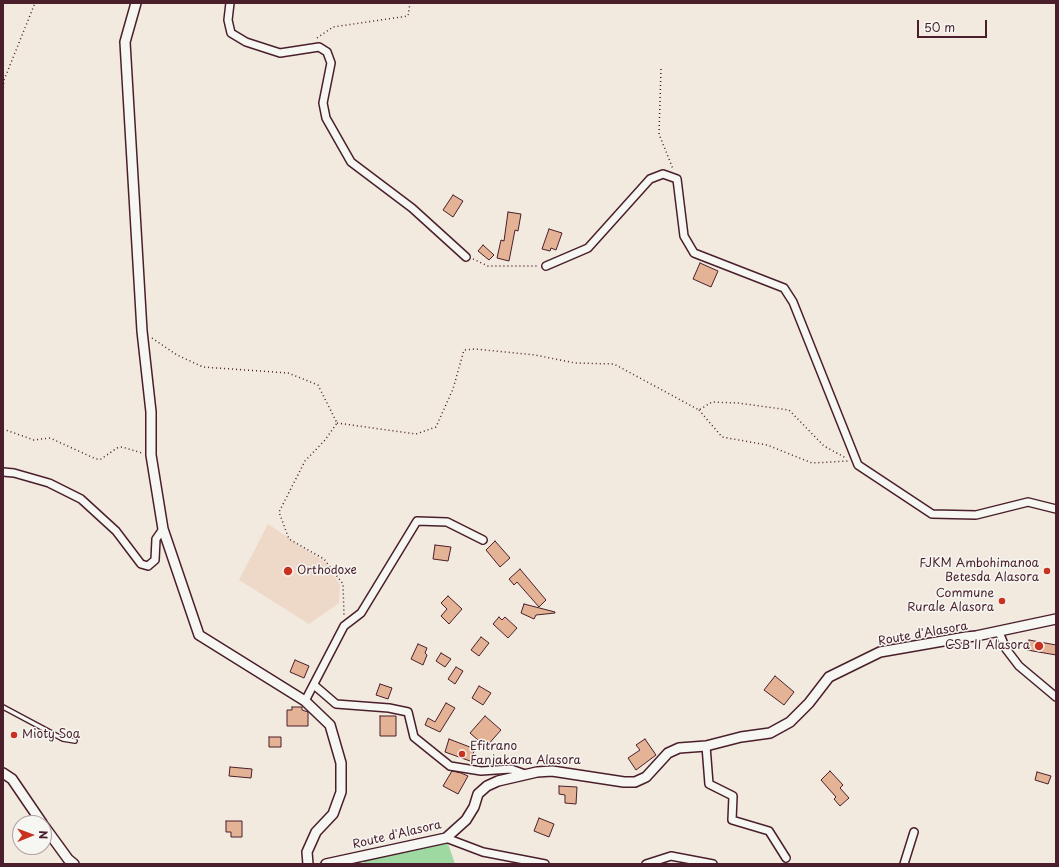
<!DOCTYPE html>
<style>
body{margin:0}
#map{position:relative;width:1059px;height:867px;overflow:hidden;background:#f2e9df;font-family:"Playpen Sans",sans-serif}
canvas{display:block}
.frame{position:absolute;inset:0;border:4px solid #4a1f2b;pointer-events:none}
.north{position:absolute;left:12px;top:815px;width:40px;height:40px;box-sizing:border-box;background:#f6f6f2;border:1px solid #b1a0a2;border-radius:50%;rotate:89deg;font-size:11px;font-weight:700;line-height:16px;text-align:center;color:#4a1f2b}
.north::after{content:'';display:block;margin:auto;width:14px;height:18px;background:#c8321e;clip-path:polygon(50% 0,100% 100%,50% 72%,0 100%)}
.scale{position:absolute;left:917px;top:20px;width:70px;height:18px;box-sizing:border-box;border:2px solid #4a1f2b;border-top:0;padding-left:5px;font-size:12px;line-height:14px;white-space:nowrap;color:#4a1f2b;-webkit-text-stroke:3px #f6f6f2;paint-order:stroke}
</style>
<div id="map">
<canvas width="1059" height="867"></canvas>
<div class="frame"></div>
<div class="north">N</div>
<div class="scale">50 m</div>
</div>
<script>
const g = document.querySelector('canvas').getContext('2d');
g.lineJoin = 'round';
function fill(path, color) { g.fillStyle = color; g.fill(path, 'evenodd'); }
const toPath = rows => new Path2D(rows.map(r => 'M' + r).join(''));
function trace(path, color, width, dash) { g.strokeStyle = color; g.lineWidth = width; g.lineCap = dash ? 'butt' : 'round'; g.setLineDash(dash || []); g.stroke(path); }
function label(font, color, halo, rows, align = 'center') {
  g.font = font + ' "Playpen Sans",sans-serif'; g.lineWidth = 3; g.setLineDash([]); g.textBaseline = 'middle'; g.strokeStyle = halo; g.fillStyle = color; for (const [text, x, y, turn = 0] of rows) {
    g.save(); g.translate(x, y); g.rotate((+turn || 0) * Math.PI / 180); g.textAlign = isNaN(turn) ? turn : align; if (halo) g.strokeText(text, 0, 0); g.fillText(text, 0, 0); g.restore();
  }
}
const built = toPath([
 [268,524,326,563,340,585,339,603,309,624,239,580]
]);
const green = toPath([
 [446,838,455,864,364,864,363,856]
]);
const building = toPath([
 [453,195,463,201,453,217,443,210,453,195],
 [508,212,521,214,518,231,515,230,509,261,497,258,501,240,504,241,508,212],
 [549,229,562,233,556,250,551,248,550,251,542,249,549,229],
 [483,245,494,255,489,260,478,251,483,245],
 [700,263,718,271,711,287,693,279,700,263],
 [495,541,510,558,500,567,486,550,495,541],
 [435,545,451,547,448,561,433,559,435,545],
 [520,569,546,600,539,607,517,582,514,585,509,579,520,569],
 [448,596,462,609,449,624,441,616,447,609,441,603,448,596],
 [524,604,555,612,555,613,536,615,534,619,521,613,524,604],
 [499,617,502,620,505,617,517,628,508,638,493,624,499,617],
 [481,637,489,643,479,656,471,650,481,637],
 [1029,640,1056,645,1056,655,1027,650,1029,640],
 [418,644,427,648,425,653,427,655,423,665,411,659,418,644],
 [441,653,451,659,445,667,436,661,441,653],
 [295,660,309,666,304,678,290,672,295,660],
 [456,667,463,671,455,684,448,679,456,667],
 [775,676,794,692,784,705,764,690,775,676],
 [380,684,392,688,388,699,376,695,380,684],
 [479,686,491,693,483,705,472,698,479,686],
 [446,703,455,708,440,732,425,725,428,718,435,722,446,703],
 [292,707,302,707,302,710,308,712,308,726,287,726,287,710,292,710,292,707],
 [380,716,396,716,396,736,380,736,380,716],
 [485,716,501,730,486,747,470,733,485,716],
 [269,737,281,737,281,747,269,747,269,737],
 [449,739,475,749,470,761,445,752,449,739],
 [645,739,656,755,636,770,628,758,640,750,636,745,645,739],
 [230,767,252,769,251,778,229,776,230,767],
 [452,771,461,773,468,776,458,794,443,786,452,771],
 [830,771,843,785,840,788,849,798,840,806,834,799,836,797,821,780,830,771],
 [1037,772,1051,776,1048,784,1035,780,1037,772],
 [559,786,577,787,576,804,565,803,565,795,559,794,559,786],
 [539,818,554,824,549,837,534,831,539,818],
 [226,821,242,821,242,837,231,837,231,832,226,832,226,821]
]);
const path = toPath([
 [317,38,333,27,408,16,410,3],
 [661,69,659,134,673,169],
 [3,92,4,80,35,3],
 [473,259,488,266,538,266],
 [152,338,177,355,203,367,288,373,318,385,337,423,325,440,305,461,279,512,289,539,324,559,343,584,344,616],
 [699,410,722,437,767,445,812,463,849,461],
 [337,423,416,434,436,427,453,389,464,350,475,349,535,355,575,363,614,364,699,410,712,402,738,403,789,410,824,446,846,458],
 [3,429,34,440,50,438,96,459,101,459,117,448,122,447,142,453]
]);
const service = toPath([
 [3,707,63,739,75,741]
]);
const minor = toPath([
 [230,3,228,20,231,33,246,42,280,53,319,47,327,52,331,63,323,103,326,118,351,162,412,208,466,257],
 [546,266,588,248,650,179,663,174,677,179,684,236,694,253,784,288,793,302,858,465,932,514,976,515,1028,502,1056,509],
 [3,472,14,473,49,483,81,499,116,531,141,564,148,566,155,560,156,539,163,529],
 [999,632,1006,649,1019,666,1056,697],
 [314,685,336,704,389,708,408,712,414,737,450,766,481,771,511,769,525,774],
 [305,701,344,626,361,613,417,521,447,522,483,540],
 [706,746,709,784,733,796,732,820,769,831,786,858],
 [446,838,483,852,545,864],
 [646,864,671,856,713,864],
 [904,864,914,832]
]);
const tertiary = toPath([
 [136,3,125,42,142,331,151,412,151,455,163,529,199,635,305,701,330,725,341,763,341,792,333,814,316,832,307,852,308,864],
 [3,773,12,779,42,823],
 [44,826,68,859,74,864],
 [326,864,446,838,466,820,474,807,478,794,487,786,498,781,537,772,552,771,624,782,635,782,646,777,668,753,679,748,706,746,741,737,770,733,790,722,809,703,829,677,880,652,966,637,976,636,1056,619]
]);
const markers = [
 [288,571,5,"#c8321e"],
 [1047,571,4,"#c8321e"],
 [1002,601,4,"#c8321e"],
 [1039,646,5,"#c8321e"],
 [14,735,4,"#c8321e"],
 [462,754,4,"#c8321e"]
];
const poiNames = [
 ["FJKM Ambohimanoa",1039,564],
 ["Betesda Alasora",1039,578],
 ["Orthodoxe",297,571,"left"],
 ["Commune",994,594],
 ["Rurale Alasora",994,608],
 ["CSB II Alasora",1030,646],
 ["Mioty Soa",22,735,"left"],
 ["Efitrano",470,747,"left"],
 ["Fanjakana Alasora",470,761,"left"]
];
const streetNames = [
 ["Route d'Alasora",923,634,-10],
 ["Route d'Alasora",397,835,-13]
];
fill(built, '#eed9c9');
fill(green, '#9dd9a0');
fill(building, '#e4b395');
trace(building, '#4a1f2b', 1);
trace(service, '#4a1f2b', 6);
trace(minor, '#4a1f2b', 10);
trace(tertiary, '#4a1f2b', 12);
trace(path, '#4a1f2b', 1.5, [1, 3]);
trace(service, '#f6f6f2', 3.5);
trace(minor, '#f6f6f2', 7);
trace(tertiary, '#f6f6f2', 9);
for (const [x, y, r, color] of markers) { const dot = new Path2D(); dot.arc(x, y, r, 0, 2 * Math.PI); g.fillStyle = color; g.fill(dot); trace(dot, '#f6f6f2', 1.5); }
label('12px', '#4a1f2b', '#f6f6f2', poiNames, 'right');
label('12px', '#4a1f2b', '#f6f6f2', streetNames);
</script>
